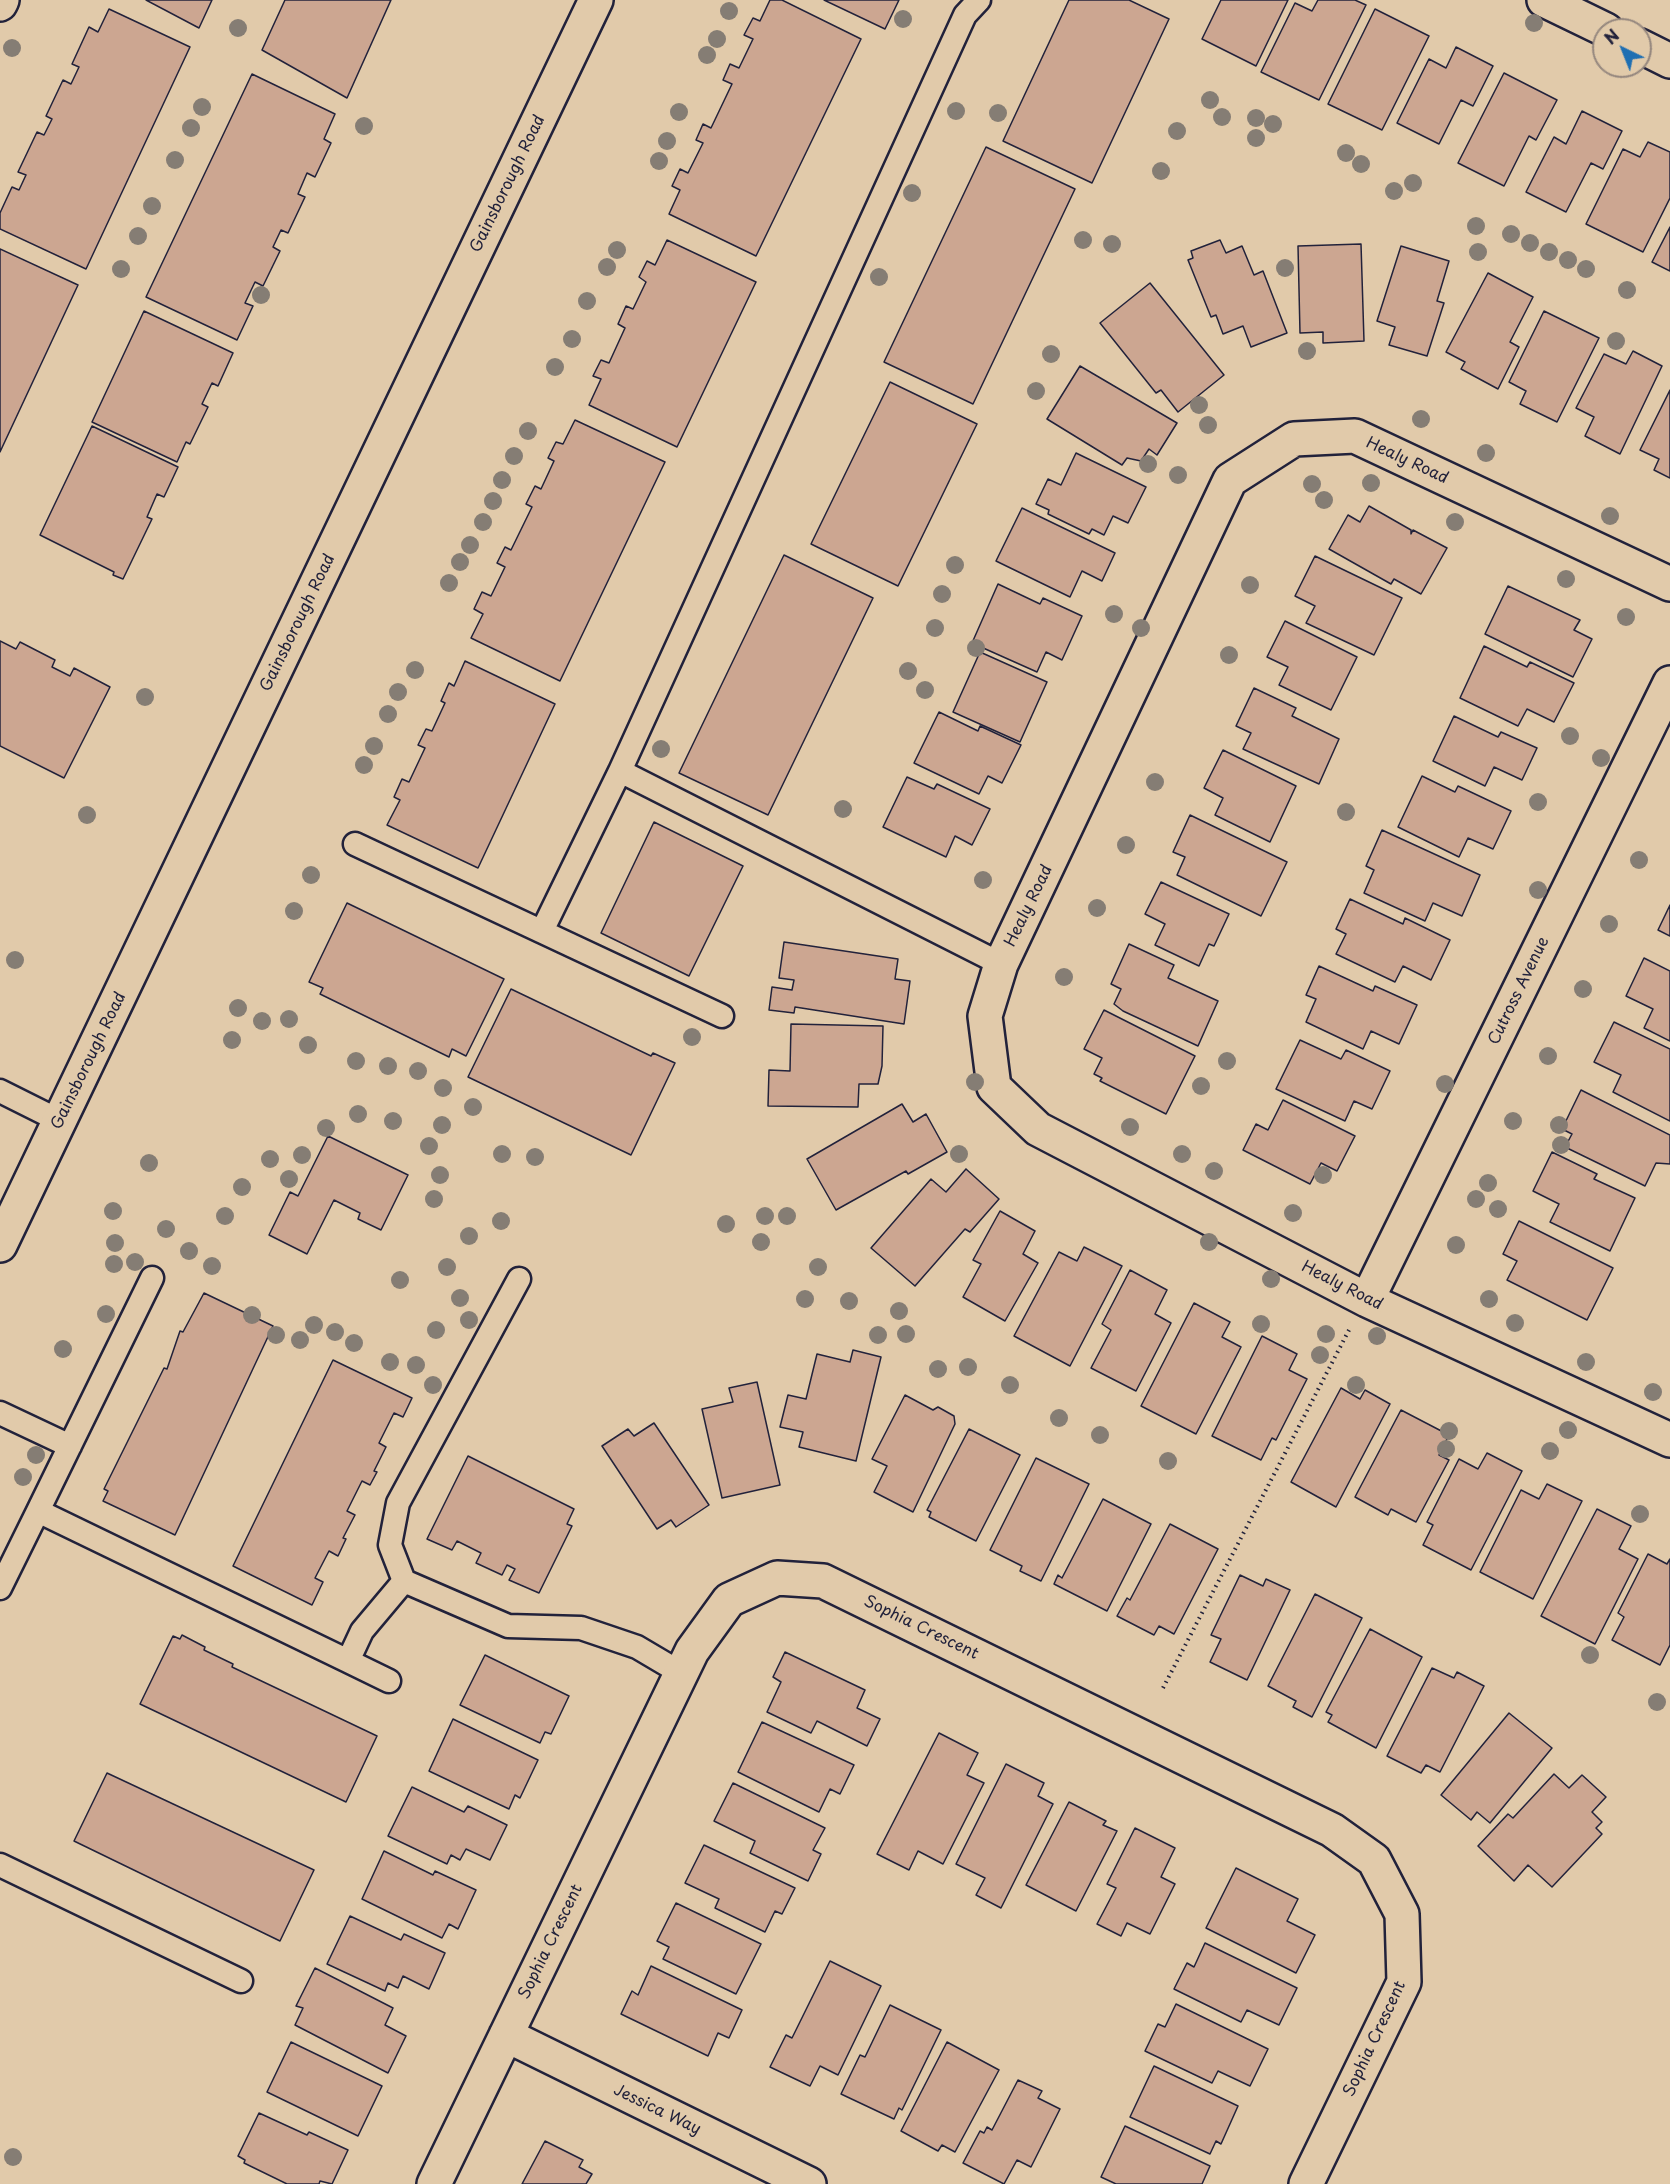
<!DOCTYPE html>
<style>
body{margin:0}
#map{position:relative;width:1670px;height:2184px;overflow:hidden;background:#e1caaa;font-family:"Playpen Sans",sans-serif}
canvas{display:block}
.north{position:absolute;left:1592px;top:18px;width:60px;height:60px;box-sizing:border-box;background:#e1caaa;border:2px solid #95877e;border-radius:50%;rotate:317deg;font-size:16px;font-weight:700;line-height:24px;text-align:center;color:#22223b}
.north::after{content:'';display:block;margin:auto;width:21px;height:27px;background:#1f6fb2;clip-path:polygon(50% 0,100% 100%,50% 72%,0 100%)}
</style>
<div id="map">
<canvas width="1670" height="2184"></canvas>
<div class="north">N</div>
</div>
<script>
const g = document.querySelector('canvas').getContext('2d');
g.lineJoin = 'round';
function fill(path, color) { g.fillStyle = color; g.fill(path, 'evenodd'); }
const toPath = rows => new Path2D(rows.map(r => 'M' + r).join(''));
function trace(path, color, width, dash) { g.strokeStyle = color; g.lineWidth = width; g.lineCap = dash ? 'butt' : 'round'; g.setLineDash(dash || []); g.stroke(path); }
function label(font, color, halo, rows, align = 'center') {
  g.font = font + ' "Playpen Sans",sans-serif'; g.lineWidth = 6; g.setLineDash([]); g.textBaseline = 'middle'; g.strokeStyle = halo; g.fillStyle = color; for (const [text, x, y, turn = 0] of rows) {
    g.save(); g.translate(x, y); g.rotate((+turn || 0) * Math.PI / 180); g.textAlign = isNaN(turn) ? turn : align; if (halo) g.strokeText(text, 0, 0); g.fillText(text, 0, 0); g.restore();
  }
}
const building = toPath([
 [146,0,212,0,199,28,146,0],
 [285,0,391,0,347,98,262,50,285,0],
 [770,0,782,0,861,39,756,256,669,214,680,190,672,186,680,169,688,173,703,143,696,140,703,124,711,128,732,84,723,80,730,64,739,68,753,39,744,35,753,18,760,21,770,0],
 [824,0,899,0,885,29,824,0],
 [1069,0,1129,0,1169,19,1092,183,1003,141,1069,0],
 [1221,0,1288,0,1256,66,1202,39,1221,0],
 [1318,0,1355,0,1366,5,1319,100,1261,72,1295,3,1312,11,1318,0],
 [109,9,190,47,86,269,0,229,0,213,12,187,19,190,26,175,18,172,37,132,44,135,52,119,46,116,63,80,71,84,79,67,72,64,89,27,98,32,109,9],
 [1375,9,1429,36,1382,130,1328,104,1375,9],
 [1456,47,1493,66,1473,106,1461,100,1439,144,1397,123,1429,59,1446,68,1456,47],
 [1504,73,1557,100,1536,140,1529,136,1504,186,1458,163,1504,73],
 [252,74,335,114,324,139,331,143,315,177,307,173,298,194,305,197,288,233,281,230,273,247,280,251,263,286,255,282,245,303,253,306,237,340,146,297,252,74],
 [1582,111,1622,131,1603,169,1591,163,1566,212,1526,192,1554,137,1566,144,1582,111],
 [1648,142,1670,152,1670,198,1643,252,1586,224,1623,149,1640,157,1648,142],
 [986,147,1075,189,973,404,884,362,986,147],
 [1670,227,1670,271,1652,262,1670,227],
 [667,240,756,282,677,447,589,405,601,379,593,376,601,360,609,363,625,328,618,324,626,306,633,309,646,282,639,277,647,261,655,265,667,240],
 [1220,240,1226,253,1242,246,1254,275,1263,271,1287,333,1251,347,1243,326,1223,334,1216,315,1211,317,1188,260,1193,258,1191,251,1220,240],
 [1361,244,1364,341,1323,343,1323,332,1300,333,1298,246,1361,244],
 [1401,246,1449,261,1437,301,1444,303,1427,356,1389,345,1395,327,1377,321,1401,246],
 [0,249,78,285,0,452,0,249],
 [1488,273,1533,297,1510,342,1519,347,1498,389,1461,369,1465,362,1446,352,1488,273],
 [1150,283,1224,375,1178,412,1161,390,1156,393,1100,323,1150,283],
 [144,311,233,353,218,386,212,383,202,404,208,407,190,444,186,442,177,462,92,422,144,311],
 [1544,311,1599,338,1557,422,1520,404,1526,391,1509,382,1544,311],
 [1633,351,1662,366,1620,454,1585,436,1594,417,1576,408,1604,354,1626,364,1633,351],
 [1080,366,1177,423,1157,455,1149,449,1141,461,1127,458,1122,465,1047,419,1080,366],
 [890,382,977,424,898,586,811,544,890,382],
 [1670,390,1670,478,1654,470,1659,459,1640,450,1670,390],
 [575,420,665,462,560,681,471,638,483,614,474,609,482,592,491,596,505,567,497,563,505,547,511,550,532,507,526,504,535,486,541,489,554,461,548,458,556,442,563,444,575,420],
 [92,426,178,467,164,497,157,494,147,517,152,519,123,579,113,575,114,572,40,535,92,426],
 [1076,453,1146,487,1128,523,1113,516,1104,535,1092,529,1089,534,1048,514,1049,510,1036,504,1048,479,1061,485,1076,453],
 [1369,506,1411,530,1411,534,1413,530,1447,548,1421,594,1394,579,1391,584,1329,549,1348,515,1360,522,1369,506],
 [1022,508,1115,553,1102,581,1082,571,1070,597,996,561,1022,508],
 [784,555,873,598,768,815,679,773,784,555],
 [1315,556,1402,598,1374,655,1306,623,1315,606,1295,596,1315,556],
 [998,584,1040,604,1043,598,1082,616,1062,660,1046,652,1037,672,972,643,998,584],
 [1508,586,1580,620,1574,630,1592,639,1573,677,1485,634,1508,586],
 [1285,621,1357,657,1331,710,1279,685,1288,667,1267,657,1285,621],
 [0,641,16,649,20,642,55,660,52,667,70,676,74,668,110,687,64,778,0,746,0,641],
 [1484,646,1527,667,1530,662,1574,683,1554,722,1527,709,1518,726,1460,698,1484,646],
 [980,652,1047,682,1020,742,953,712,980,652],
 [465,661,555,704,478,868,387,825,400,800,394,797,402,779,409,782,425,748,418,745,426,729,432,731,445,703,441,701,449,683,454,686,465,661],
 [1254,688,1296,708,1292,716,1339,739,1319,784,1243,749,1251,733,1236,726,1254,688],
 [939,712,978,731,980,726,1021,745,1002,783,988,776,979,794,914,763,939,712],
 [1454,716,1498,737,1501,732,1537,748,1522,780,1494,767,1485,786,1433,761,1454,716],
 [1223,750,1296,786,1270,842,1215,815,1223,798,1204,788,1223,750],
 [1422,776,1455,792,1458,786,1511,811,1493,849,1468,838,1459,857,1398,827,1422,776],
 [907,777,934,789,937,784,990,809,972,845,955,836,946,857,883,827,907,777],
 [1190,815,1287,862,1261,916,1177,875,1185,857,1173,852,1190,815],
 [654,822,743,866,689,976,601,933,654,822],
 [1382,830,1480,875,1462,916,1433,903,1425,921,1364,893,1374,870,1366,866,1382,830],
 [1161,882,1229,914,1214,946,1209,944,1199,966,1155,945,1165,924,1145,914,1161,882],
 [1350,899,1403,924,1405,918,1450,940,1431,980,1403,966,1395,982,1336,954,1346,934,1336,929,1350,899],
 [347,903,504,979,466,1056,452,1049,449,1057,320,994,323,988,309,982,347,903],
 [1670,905,1670,936,1658,930,1670,905],
 [784,942,898,959,895,979,910,981,904,1024,795,1007,794,1013,769,1010,772,987,792,990,794,980,779,978,784,942],
 [1129,944,1174,965,1168,978,1218,1001,1198,1046,1123,1011,1114,1004,1121,989,1111,984,1129,944],
 [1644,958,1670,971,1670,1041,1644,1028,1653,1009,1626,996,1644,958],
 [1319,966,1373,991,1375,986,1417,1005,1399,1044,1371,1031,1363,1049,1306,1022,1316,999,1306,995,1319,966],
 [511,989,651,1056,653,1053,675,1063,631,1155,468,1077,511,989],
 [1104,1010,1195,1056,1166,1114,1100,1081,1102,1078,1094,1074,1102,1058,1084,1049,1104,1010],
 [1614,1022,1670,1049,1670,1121,1613,1092,1621,1075,1594,1062,1614,1022],
 [791,1024,883,1026,882,1066,878,1084,859,1084,858,1107,768,1106,769,1070,790,1071,791,1024],
 [1300,1040,1341,1059,1346,1050,1390,1071,1372,1109,1354,1101,1345,1121,1276,1089,1300,1040],
 [1581,1090,1670,1135,1670,1164,1656,1163,1645,1186,1565,1147,1572,1134,1562,1129,1581,1090],
 [1283,1100,1355,1136,1337,1171,1321,1163,1310,1184,1243,1150,1256,1124,1268,1130,1283,1100],
 [902,1104,913,1122,926,1114,947,1152,908,1174,906,1171,836,1210,807,1159,902,1104],
 [328,1136,408,1175,381,1230,358,1219,360,1213,334,1200,307,1254,269,1235,290,1192,298,1196,328,1136],
 [1552,1152,1597,1174,1594,1179,1635,1198,1610,1251,1550,1222,1559,1204,1533,1191,1552,1152],
 [966,1169,999,1199,970,1232,965,1229,915,1286,871,1248,931,1179,946,1192,966,1169],
 [1000,1211,1035,1231,1023,1254,1038,1263,1005,1321,963,1297,981,1264,973,1260,1000,1211],
 [1519,1221,1613,1268,1587,1320,1507,1280,1517,1261,1503,1254,1519,1221],
 [1084,1247,1122,1266,1070,1366,1014,1336,1059,1252,1077,1261,1084,1247],
 [1130,1270,1167,1290,1155,1314,1171,1323,1136,1391,1091,1368,1111,1330,1102,1324,1130,1270],
 [204,1293,273,1326,175,1535,103,1501,108,1491,104,1489,164,1368,167,1369,180,1331,183,1332,204,1293],
 [1194,1303,1230,1322,1222,1337,1241,1347,1196,1434,1141,1406,1194,1303],
 [1262,1336,1297,1354,1289,1370,1307,1379,1276,1440,1272,1438,1261,1460,1212,1436,1262,1336],
 [853,1350,881,1357,856,1461,799,1447,803,1432,780,1427,788,1395,806,1399,817,1354,850,1362,853,1350],
 [333,1360,412,1398,403,1417,394,1413,379,1443,386,1447,374,1471,377,1472,370,1485,362,1481,347,1511,355,1515,343,1538,346,1539,338,1556,329,1551,315,1578,323,1582,312,1605,233,1566,333,1360],
 [757,1382,780,1485,722,1498,702,1409,733,1402,729,1388,757,1382],
 [1341,1388,1360,1399,1365,1390,1390,1404,1336,1507,1291,1482,1341,1388],
 [905,1395,933,1410,938,1407,954,1416,955,1424,913,1512,874,1492,887,1466,872,1459,905,1395],
 [1401,1410,1449,1435,1439,1455,1449,1460,1416,1522,1391,1509,1388,1515,1355,1497,1401,1410],
 [654,1423,709,1505,676,1527,671,1520,657,1529,602,1446,628,1429,634,1436,654,1423],
 [969,1429,1020,1455,976,1541,929,1517,931,1512,927,1510,969,1429],
 [1487,1453,1522,1471,1471,1570,1423,1545,1433,1525,1427,1522,1459,1459,1478,1469,1487,1453],
 [468,1456,574,1509,567,1524,572,1526,539,1593,509,1580,515,1569,507,1565,502,1575,476,1563,481,1553,457,1541,452,1550,427,1539,468,1456],
 [1036,1458,1089,1484,1041,1581,1020,1571,1022,1566,990,1550,1036,1458],
 [1547,1484,1582,1501,1533,1599,1480,1572,1521,1490,1539,1499,1547,1484],
 [1103,1499,1151,1524,1107,1611,1054,1584,1058,1575,1062,1578,1103,1499],
 [1597,1509,1631,1526,1619,1549,1638,1559,1595,1644,1541,1616,1597,1509],
 [1170,1524,1218,1549,1174,1634,1159,1626,1154,1635,1117,1616,1127,1598,1130,1600,1170,1524],
 [1648,1554,1667,1564,1670,1559,1670,1645,1660,1665,1612,1640,1624,1617,1618,1613,1648,1554],
 [1240,1575,1263,1586,1266,1579,1290,1590,1247,1680,1210,1662,1221,1639,1211,1635,1240,1575],
 [1315,1594,1362,1618,1312,1717,1293,1707,1296,1701,1268,1686,1315,1594],
 [1370,1629,1422,1657,1376,1748,1328,1722,1332,1715,1326,1712,1370,1629],
 [182,1635,205,1647,204,1650,233,1664,232,1667,377,1736,346,1802,140,1704,173,1636,180,1639,182,1635],
 [785,1652,865,1690,857,1708,880,1719,867,1746,817,1721,811,1733,767,1712,781,1682,773,1677,785,1652],
 [485,1655,569,1696,551,1734,545,1732,540,1743,460,1705,485,1655],
 [1432,1668,1454,1678,1457,1672,1484,1686,1440,1772,1426,1765,1421,1773,1387,1756,1432,1668],
 [1509,1713,1552,1748,1490,1823,1477,1812,1471,1820,1441,1795,1509,1713],
 [453,1719,538,1760,520,1798,515,1795,509,1809,429,1771,453,1719],
 [762,1722,854,1765,840,1794,830,1789,819,1812,738,1772,762,1722],
 [939,1733,978,1753,967,1775,984,1783,943,1864,918,1851,909,1870,877,1854,939,1733],
 [1006,1764,1044,1783,1038,1796,1053,1804,1001,1908,976,1895,985,1878,956,1864,1006,1764],
 [107,1773,314,1870,280,1941,74,1841,107,1773],
 [1554,1774,1569,1788,1582,1775,1606,1797,1592,1812,1602,1822,1596,1828,1602,1834,1552,1887,1528,1865,1514,1881,1478,1846,1508,1814,1513,1818,1554,1774],
 [733,1783,825,1828,813,1850,821,1854,808,1881,750,1853,755,1841,714,1821,733,1783],
 [412,1787,464,1812,468,1806,507,1825,490,1860,466,1849,460,1860,451,1855,447,1864,388,1836,412,1787],
 [1069,1802,1106,1821,1103,1825,1117,1831,1076,1911,1026,1885,1069,1802],
 [1135,1828,1175,1848,1161,1877,1175,1884,1150,1934,1127,1923,1121,1936,1097,1924,1116,1888,1107,1884,1135,1828],
 [704,1845,795,1888,782,1914,775,1911,765,1932,715,1908,719,1899,685,1883,704,1845],
 [384,1851,433,1875,435,1871,476,1890,458,1929,449,1924,442,1938,362,1899,384,1851],
 [1236,1868,1298,1899,1287,1921,1315,1935,1296,1973,1206,1928,1236,1868],
 [676,1903,761,1944,736,1994,663,1959,669,1947,657,1941,676,1903],
 [350,1916,401,1940,404,1934,445,1953,429,1989,403,1976,398,1988,388,1983,385,1991,327,1964,350,1916],
 [1205,1943,1297,1988,1279,2025,1247,2010,1241,2022,1174,1989,1187,1963,1194,1967,1205,1943],
 [830,1961,881,1986,838,2075,820,2066,810,2086,770,2067,786,2035,792,2038,830,1961],
 [651,1966,742,2010,729,2038,718,2033,708,2056,621,2014,632,1991,638,1995,651,1966],
 [315,1968,393,2008,385,2025,406,2036,388,2073,295,2025,303,2008,296,2006,315,1968],
 [1176,2004,1268,2049,1250,2086,1218,2071,1212,2083,1145,2051,1158,2024,1165,2027,1176,2004],
 [890,2005,941,2030,902,2110,899,2108,894,2119,841,2094,860,2055,865,2057,890,2005],
 [291,2042,382,2086,358,2136,267,2092,291,2042],
 [947,2042,999,2070,955,2152,942,2145,938,2151,901,2131,947,2042],
 [1154,2066,1238,2106,1221,2144,1216,2141,1210,2154,1130,2117,1154,2066],
 [1018,2080,1042,2091,1038,2098,1060,2109,1031,2167,1017,2160,1004,2184,963,2163,980,2131,984,2133,987,2127,992,2130,1018,2080],
 [259,2113,307,2135,309,2132,348,2150,332,2184,320,2181,319,2184,287,2184,244,2163,245,2160,238,2156,259,2113],
 [1125,2126,1210,2166,1202,2184,1116,2184,1101,2177,1125,2126],
 [545,2141,583,2160,579,2167,592,2174,586,2184,522,2184,545,2141]
]);
const path = toPath([
 [1163,1688,1349,1330]
]);
const service = toPath([
 [979,0,965,15,620,771,1001,964],
 [355,844,722,1016],
 [542,931,620,771],
 [0,1091,60,1121],
 [519,1279,398,1503,390,1545,404,1581,508,1626,581,1628,637,1647,681,1673],
 [0,1413,70,1446],
 [38,1511,152,1278],
 [0,1588,38,1511,348,1661,362,1631,404,1581],
 [348,1661,389,1681],
 [0,1865,241,1981]
]);
const minor = toPath([
 [0,4,2,0],
 [1670,584,1355,436,1294,439,1230,480,1001,964,985,1016,994,1087,1038,1129,1367,1300,1670,1440],
 [1367,1300,1670,683],
 [506,2035,809,2184],
 [434,2184,692,1651,729,1600,777,1578,823,1581,1332,1830,1374,1860,1402,1914,1404,1982,1306,2184]
]);
const tertiary = toPath([
 [1544,0,1606,30],
 [1640,46,1670,61]
]);
const secondary = toPath([
 [0,1245,596,0]
]);
const trees = [
 [729,11],
 [903,19],
 [1534,23],
 [238,28],
 [717,39],
 [12,48],
 [707,55],
 [1210,100],
 [202,107],
 [956,111],
 [679,112],
 [998,113],
 [1222,117],
 [1256,118],
 [1273,124],
 [364,126],
 [191,128],
 [1177,131],
 [1256,138],
 [667,141],
 [1346,153],
 [175,160],
 [659,161],
 [1361,164],
 [1161,171],
 [1413,183],
 [1394,191],
 [912,193],
 [152,206],
 [1476,226],
 [1511,234],
 [138,236],
 [1083,240],
 [1530,243],
 [1112,244],
 [617,250],
 [1478,252],
 [1549,252],
 [1568,260],
 [607,267],
 [1285,268],
 [121,269],
 [1586,269],
 [879,277],
 [1627,290],
 [261,295],
 [587,301],
 [572,339],
 [1616,341],
 [1307,351],
 [1051,354],
 [555,367],
 [1036,391],
 [1199,405],
 [1421,419],
 [1208,425],
 [528,431],
 [1486,453],
 [514,456],
 [1148,464],
 [1178,475],
 [502,480],
 [1371,483],
 [1312,484],
 [1324,500],
 [493,501],
 [1610,516],
 [483,522],
 [1455,522],
 [470,545],
 [460,562],
 [955,565],
 [1566,579],
 [449,583],
 [1250,585],
 [942,594],
 [1114,614],
 [1626,617],
 [935,628],
 [1141,628],
 [976,648],
 [1229,655],
 [415,670],
 [908,671],
 [925,690],
 [398,692],
 [145,697],
 [388,714],
 [1570,736],
 [374,746],
 [661,749],
 [1601,758],
 [364,765],
 [1155,782],
 [1538,802],
 [843,809],
 [1346,812],
 [87,815],
 [1126,845],
 [1639,860],
 [311,875],
 [983,880],
 [1538,890],
 [1097,908],
 [294,911],
 [1609,924],
 [15,960],
 [1064,977],
 [1583,989],
 [238,1008],
 [289,1019],
 [262,1021],
 [692,1037],
 [232,1040],
 [308,1045],
 [1548,1056],
 [356,1061],
 [1227,1061],
 [388,1066],
 [418,1071],
 [975,1082],
 [1445,1084],
 [1201,1086],
 [443,1088],
 [473,1107],
 [358,1114],
 [393,1121],
 [1513,1121],
 [442,1125],
 [1559,1125],
 [1130,1127],
 [326,1128],
 [1561,1145],
 [429,1146],
 [502,1154],
 [959,1154],
 [1182,1154],
 [302,1155],
 [535,1157],
 [270,1159],
 [149,1163],
 [1214,1171],
 [440,1175],
 [1323,1175],
 [289,1179],
 [1488,1183],
 [242,1187],
 [434,1199],
 [1476,1199],
 [1498,1209],
 [113,1211],
 [1293,1213],
 [225,1216],
 [765,1216],
 [787,1216],
 [501,1221],
 [726,1224],
 [166,1229],
 [469,1236],
 [761,1242],
 [1209,1242],
 [115,1243],
 [1456,1245],
 [189,1251],
 [135,1262],
 [114,1264],
 [212,1266],
 [447,1267],
 [818,1267],
 [1271,1279],
 [400,1280],
 [460,1298],
 [805,1299],
 [1489,1299],
 [849,1301],
 [899,1311],
 [106,1314],
 [252,1315],
 [469,1320],
 [1515,1323],
 [1261,1324],
 [314,1325],
 [436,1330],
 [335,1332],
 [906,1334],
 [1326,1334],
 [276,1335],
 [878,1335],
 [1377,1336],
 [300,1340],
 [354,1343],
 [63,1349],
 [1320,1355],
 [390,1362],
 [1586,1362],
 [416,1365],
 [968,1367],
 [938,1369],
 [433,1385],
 [1010,1385],
 [1356,1385],
 [1653,1392],
 [1059,1418],
 [1568,1430],
 [1449,1431],
 [1100,1435],
 [1446,1449],
 [1550,1451],
 [36,1455],
 [1168,1461],
 [23,1477],
 [1640,1514],
 [1590,1655],
 [1657,1702],
 [13,2157]
];
const streetNames = [
 ["Gainsborough Road",508,184,-64],
 ["Healy Road",1407,461,25],
 ["Gainsborough Road",298,623,-64],
 ["Healy Road",1029,906,-64],
 ["Cutross Avenue",1519,991,-64],
 ["Gainsborough Road",89,1061,-64],
 ["Healy Road",1342,1286,27],
 ["Sophia Crescent",921,1628,26],
 ["Sophia Crescent",551,1942,-64],
 ["Sophia Crescent",1375,2039,-65],
 ["Jessica Way",657,2110,26]
];
fill(building, '#cca691');
trace(building, '#22223b', 1.5);
trace(service, '#22223b', 27);
trace(minor, '#22223b', 38);
trace(tertiary, '#22223b', 38);
trace(secondary, '#22223b', 38);
trace(path, '#22223b', 4, [1.5, 4.5]);
trace(service, '#e1caaa', 22);
trace(minor, '#e1caaa', 33);
trace(tertiary, '#e1caaa', 33);
trace(secondary, '#e1caaa', 33);
g.fillStyle = '#857d74';
for (const [x, y] of trees) { g.beginPath(); g.arc(x, y, 9, 0, 2 * Math.PI); g.fill(); }
label('16px', '#22223b', '#e1caaa', streetNames);
</script>
